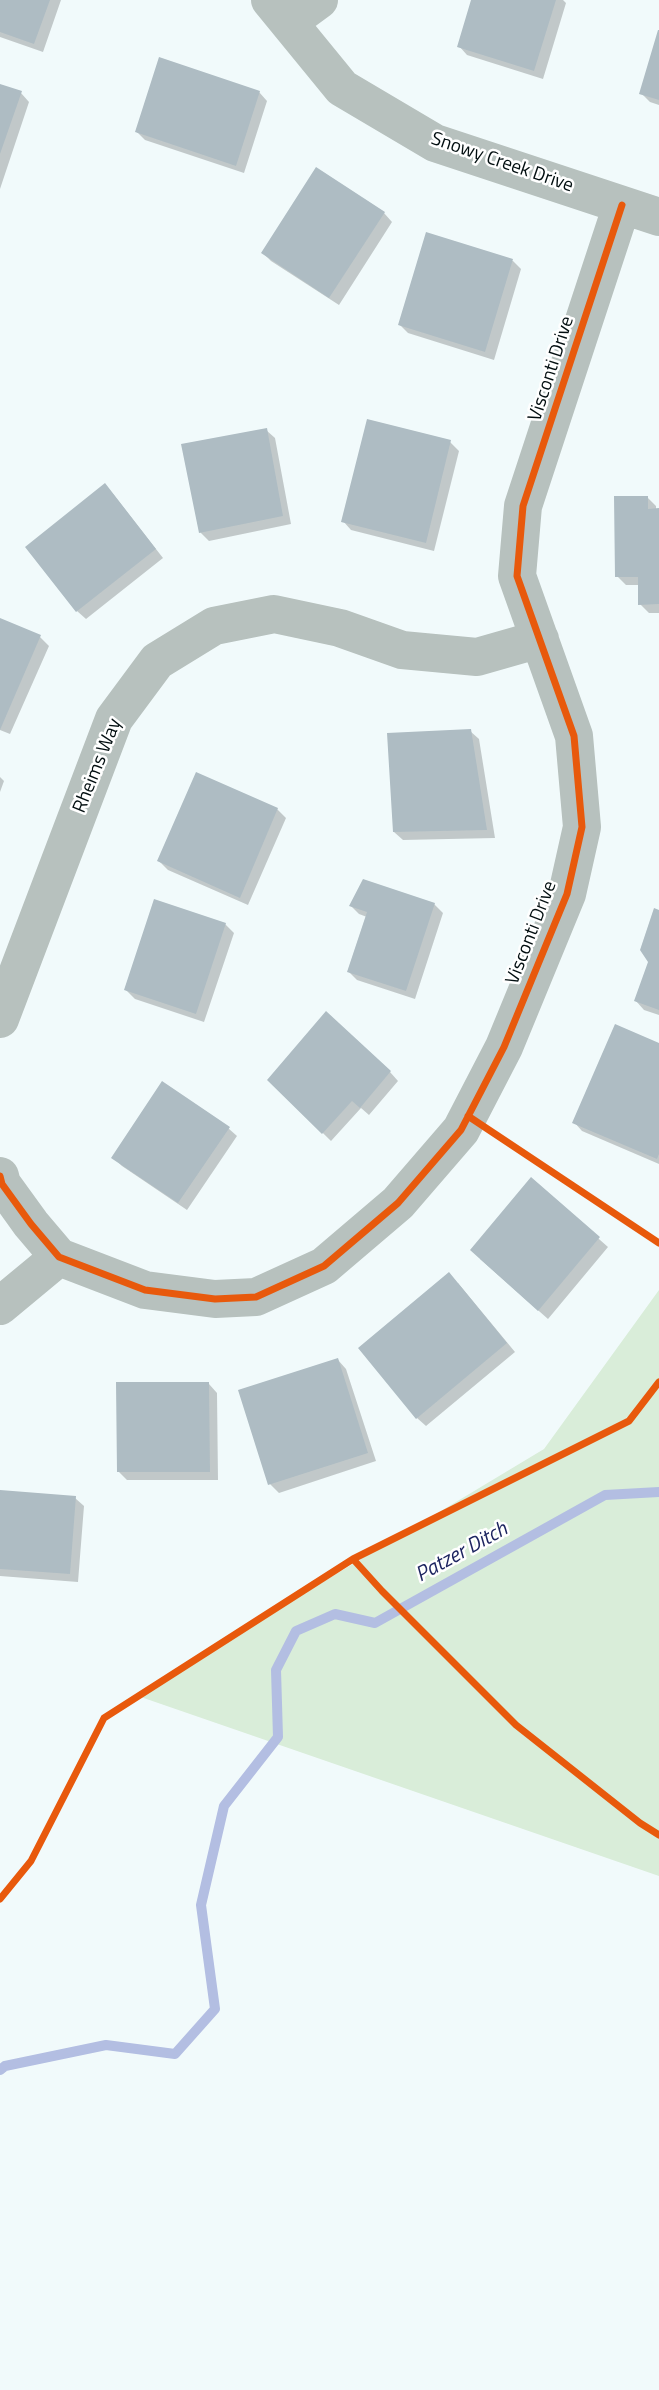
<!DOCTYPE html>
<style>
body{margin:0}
canvas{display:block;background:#f1fafb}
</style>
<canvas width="659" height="2390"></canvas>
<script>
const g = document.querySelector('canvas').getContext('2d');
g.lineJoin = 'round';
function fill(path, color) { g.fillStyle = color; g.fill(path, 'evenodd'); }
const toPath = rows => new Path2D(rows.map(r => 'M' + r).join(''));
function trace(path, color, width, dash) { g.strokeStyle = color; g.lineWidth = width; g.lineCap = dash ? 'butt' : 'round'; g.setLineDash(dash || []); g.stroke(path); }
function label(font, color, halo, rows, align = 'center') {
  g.font = font + ' "Titillium Web",sans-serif'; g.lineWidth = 5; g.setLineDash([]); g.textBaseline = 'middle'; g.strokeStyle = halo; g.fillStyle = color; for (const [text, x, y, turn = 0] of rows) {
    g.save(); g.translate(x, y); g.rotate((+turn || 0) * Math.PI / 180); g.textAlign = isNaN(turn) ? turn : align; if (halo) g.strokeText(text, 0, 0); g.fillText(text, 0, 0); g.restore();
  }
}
const green = toPath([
 [659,1290,659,1876,135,1695,544,1449]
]);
const shadow = toPath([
 [0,0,61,0,43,52,0,37],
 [473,0,563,0,566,3,543,79,467,55,459,46],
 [659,34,659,105,650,102,641,93],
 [0,86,21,93,29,102,0,189],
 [259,92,267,101,244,173,145,140,137,132],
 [384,213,392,222,339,305,271,261,263,253],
 [427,235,513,261,521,269,494,360,408,333,400,325],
 [266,430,275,438,291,524,209,541,200,532],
 [450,442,459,451,434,551,351,530,343,521],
 [113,494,163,558,86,619,77,611],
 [647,497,656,506,656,510,659,510,659,613,649,613,640,604,640,585,626,585,617,576],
 [0,619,40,637,49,646,10,734,0,730],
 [470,731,479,739,495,838,403,840,394,832],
 [0,777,4,781,0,792],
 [277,809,286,818,248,905,168,870,159,861],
 [434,904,443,913,415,999,357,980,349,972,367,917,359,914,351,906],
 [659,912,659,1015,644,1010,636,1001,649,962],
 [225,924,234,933,204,1022,135,999,126,990],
 [659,1045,659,1164,582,1131,574,1122],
 [390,1072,398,1081,369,1115,361,1108,331,1141,269,1080],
 [228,1128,237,1136,187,1210,122,1166,113,1157],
 [531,1179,608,1247,548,1319,480,1259],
 [458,1283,515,1352,426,1426,417,1418],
 [338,1360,346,1369,376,1461,279,1493,270,1484,240,1392],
 [209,1384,217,1393,218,1480,127,1480,118,1471],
 [0,1492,75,1498,84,1506,78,1582,0,1576]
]);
const stream = toPath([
 [0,2070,5,2066,106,2045,175,2054,215,2009,201,1905,224,1806,278,1737,276,1670,296,1631,335,1614,375,1623,605,1495,659,1492]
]);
const building = toPath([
 [0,0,50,0,34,44,0,32],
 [471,0,556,0,534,71,457,47],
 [658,30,659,30,659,100,639,94],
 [159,57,260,91,236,166,135,132],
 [0,84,22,91,0,154],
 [316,167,385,212,329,298,261,253],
 [426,232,513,259,485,352,398,325],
 [367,419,451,440,426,543,341,522],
 [267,428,283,516,199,533,181,444],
 [105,483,156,549,76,612,25,547],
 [614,496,648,496,648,509,659,508,659,604,638,605,638,577,615,577],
 [0,618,41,635,0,730],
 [471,729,487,830,393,832,387,733],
 [196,772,278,808,240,898,157,861],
 [363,879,435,903,406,991,347,972,367,912,349,906],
 [154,899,226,923,196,1014,124,990],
 [654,908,659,910,659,1010,634,1001,648,962,640,950],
 [326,1011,391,1071,360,1108,352,1101,322,1134,267,1080],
 [615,1024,659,1043,659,1154,657,1159,572,1123],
 [162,1081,230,1127,178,1203,111,1158],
 [531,1177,600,1237,538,1311,470,1250],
 [449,1272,507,1343,416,1419,358,1348],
 [338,1358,368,1453,268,1485,238,1390],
 [116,1382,209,1382,210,1472,117,1472],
 [0,1490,76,1496,70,1574,0,1569]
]);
const minor = toPath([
 [270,0,342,88,435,143,659,217],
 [289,22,319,0],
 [0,1019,114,719,157,661,214,626,274,614,340,628,402,650,477,657,540,639],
 [0,1176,2,1184,31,1224,59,1257,145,1290,215,1299,256,1297,324,1266,398,1203,461,1130,504,1047,567,894,582,827,574,736,517,576,523,506,622,205],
 [0,1306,59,1257]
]);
const cycleway = toPath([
 [468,1116,659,1243],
 [0,1176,2,1184,31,1224,59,1257,145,1290,215,1299,256,1297,324,1266,398,1203,461,1130,504,1047,567,894,582,827,574,736,517,576,523,506,622,205],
 [659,1382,629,1421,353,1559,382,1591,516,1725,640,1823,659,1835],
 [0,1899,31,1861,104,1718,353,1559]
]);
const streetNames = [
 ["Snowy Creek Drive",502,163,19],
 ["Visconti Drive",552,369,-72],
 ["Rheims Way",98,766,-68],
 ["Visconti Drive",532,933,-69]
];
const waterNames = [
 ["Patzer Ditch",462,1553,-29]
];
fill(green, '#d9edd9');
fill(shadow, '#0003');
trace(stream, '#b3bee2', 10);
fill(building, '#aebcc3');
trace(minor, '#b7c1be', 38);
trace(cycleway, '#e8590c', 7);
label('19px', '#020e10', '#fff', streetNames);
label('italic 21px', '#1d2560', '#fff', waterNames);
</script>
